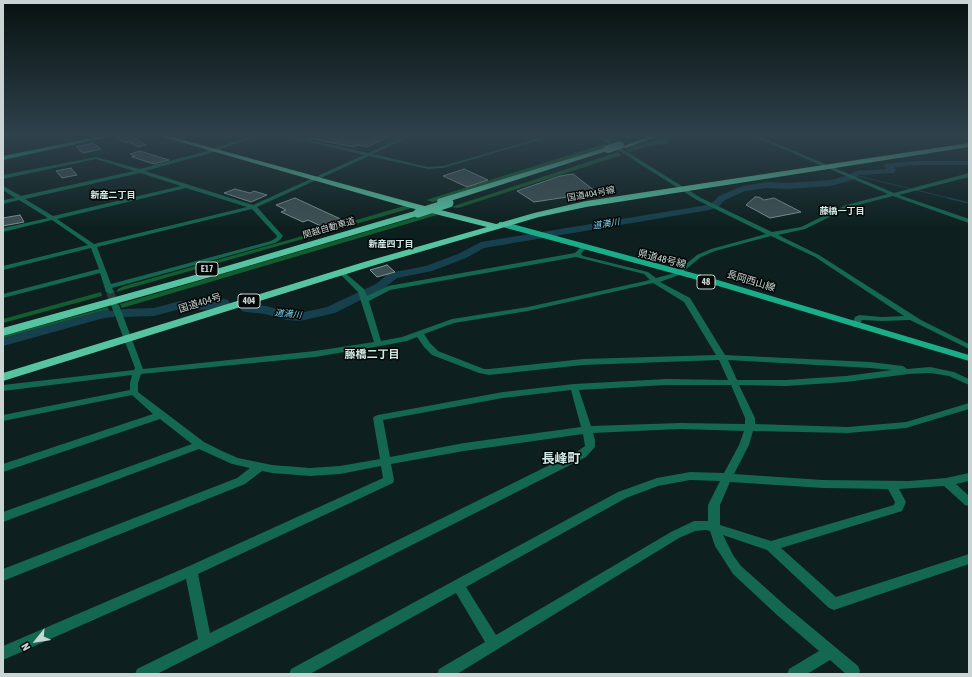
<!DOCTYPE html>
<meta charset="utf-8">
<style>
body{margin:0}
#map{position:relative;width:972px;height:677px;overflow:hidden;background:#0d1f1e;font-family:"Asap Condensed",sans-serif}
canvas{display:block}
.frame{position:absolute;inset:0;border:4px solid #c9d4d3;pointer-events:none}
.north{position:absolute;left:16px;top:621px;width:40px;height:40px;-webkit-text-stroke:3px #030807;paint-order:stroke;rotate:240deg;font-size:11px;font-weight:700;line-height:16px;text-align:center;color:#c9d4d3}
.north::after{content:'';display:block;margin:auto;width:14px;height:18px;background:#c9d4d3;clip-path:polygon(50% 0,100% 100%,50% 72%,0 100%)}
</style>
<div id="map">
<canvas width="972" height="677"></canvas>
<div class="frame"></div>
<div class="north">N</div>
</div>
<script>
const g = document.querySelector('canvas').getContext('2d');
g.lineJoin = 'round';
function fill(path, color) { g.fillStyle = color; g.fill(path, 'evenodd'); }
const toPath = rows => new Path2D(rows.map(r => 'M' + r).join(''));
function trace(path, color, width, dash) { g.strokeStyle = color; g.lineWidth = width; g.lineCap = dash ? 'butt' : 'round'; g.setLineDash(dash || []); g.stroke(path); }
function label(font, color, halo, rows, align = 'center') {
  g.font = font + ' "Asap Condensed","Noto Sans JP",sans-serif'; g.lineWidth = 3; g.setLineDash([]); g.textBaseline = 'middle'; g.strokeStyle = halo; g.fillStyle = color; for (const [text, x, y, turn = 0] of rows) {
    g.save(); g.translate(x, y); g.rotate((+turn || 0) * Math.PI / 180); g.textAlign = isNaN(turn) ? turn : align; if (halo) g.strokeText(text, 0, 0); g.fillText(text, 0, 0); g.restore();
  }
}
const forest = toPath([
 [666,136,670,139,665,141,669,143,649,146,629,152,626,150],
 [605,144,609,147,433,202,426,200],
 [618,152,622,155,458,208,451,207],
 [404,206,412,208,116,292,118,289,124,286,292,239],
 [430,213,437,215,122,308,120,304],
 [101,292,102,296,3,323,3,319],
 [108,307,109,312,3,341,3,336]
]);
const streamFar1 = toPath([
 [661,135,764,139,861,137],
 [854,175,953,199]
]);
const stream = toPath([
 [948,198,969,203]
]);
const river = toPath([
 [916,161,969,161,969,165,916,165,894,167,896,170,894,173,859,175,852,180,831,186,787,189,767,188,745,191,725,200,718,207,709,210,484,248,466,258,432,271,397,278,384,288,335,313,300,321,287,320,265,314,246,312,242,311,240,308,242,305,246,304,266,306,288,312,300,313,327,307,376,284,389,273,426,266,458,254,481,242,707,205,712,203,719,196,743,186,767,182,787,183,831,180,846,176,857,171,886,169,884,166,885,164,916,161],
 [224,299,228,300,230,303,228,306,206,310,180,309,154,316,124,317,120,316,118,313,120,310,124,309,154,308,180,301,206,302,224,299],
 [104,310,114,311,116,314,114,317,104,318,3,346,3,338,104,310]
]);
const building = toPath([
 [124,135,130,135,146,145,138,147,129,142,125,143,116,137,124,135],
 [302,135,377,135,388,137,367,147,357,145,354,147,302,137,302,135],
 [93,143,101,149,83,153,76,147,93,143],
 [140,151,156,156,169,160,154,164,132,157,135,156,130,154,140,151],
 [71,168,77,175,62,178,56,171,71,168],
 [464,169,488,180,467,187,443,176,464,169],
 [573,174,595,191,593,191,599,195,577,199,574,196,534,202,517,191,560,176,573,174],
 [235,189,250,193,254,191,267,195,251,202,224,193,235,189],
 [755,197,759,197,764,200,774,198,801,212,770,218,746,205,755,197],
 [295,198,347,222,323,227,308,220,303,222,281,212,286,210,276,205,295,198],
 [20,215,24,222,3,226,3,218,20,215],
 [387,265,395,272,377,277,370,270,387,265]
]);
const minorTunnel = toPath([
 [110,292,115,305]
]);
const minor = toPath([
 [255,135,260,135,207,154,145,171,253,205,364,155,283,136,281,135,287,135,368,153,409,135,414,135,373,154,428,167,443,166,550,135,556,135,443,168,428,169,369,156,257,207,283,236,280,240,275,243,112,288,114,292,110,294,106,292,100,273,3,298,3,294,99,269,91,248,3,270,3,266,88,245,52,220,3,232,3,228,48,218,19,200,3,204,3,200,15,198,3,190,3,186,21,196,134,171,96,159,3,179,3,175,96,157,140,169,203,152,255,135],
 [140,173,181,186,53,216,25,199,140,173],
 [186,188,247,207,94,244,57,219,186,188],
 [252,209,277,236,276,238,271,241,111,284,97,247,252,209],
 [570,135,600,135,701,198,772,232,801,227,846,205,888,194,751,135,756,135,894,193,969,173,969,177,899,195,969,219,969,223,893,196,850,207,805,229,778,235,819,255,921,320,969,344,969,349,910,320,882,321,862,320,859,327,853,327,852,325,855,317,859,315,882,317,904,316,815,257,771,236,715,251,701,257,679,275,660,282,690,298,725,355,870,362,903,366,907,369,930,367,954,372,969,379,969,385,949,376,930,373,909,374,846,382,786,386,739,385,755,418,755,424,848,427,906,422,969,403,969,409,906,428,848,433,753,431,749,445,734,474,823,480,909,481,946,478,969,473,969,481,956,484,969,496,969,506,965,505,944,486,899,489,906,502,902,511,781,548,836,597,969,554,969,564,834,610,829,608,767,550,723,535,733,555,741,566,787,607,858,666,860,671,859,674,846,674,830,660,807,674,787,674,789,669,819,651,777,615,733,574,715,546,710,531,706,530,695,531,679,538,457,674,437,674,439,669,485,642,456,593,310,674,289,674,291,669,618,492,657,478,690,472,724,473,739,445,744,431,680,429,593,433,595,440,595,447,586,457,157,674,135,674,137,669,198,639,186,579,3,660,3,646,187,567,383,478,381,466,340,474,310,476,272,473,262,471,245,484,3,581,3,569,237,478,250,468,232,464,199,449,3,522,3,512,192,444,160,419,3,472,3,464,153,414,132,395,3,421,3,415,130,390,130,383,132,375,3,391,3,385,134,370,135,368,111,305,112,303,115,303,119,305,143,369,315,351,374,342,358,292,340,274,340,272,344,272,364,289,367,296,388,286,575,253,580,248,582,247,585,249,581,254,583,256,648,272,656,278,675,273,697,255,711,249,766,234,697,200,596,136,572,136,570,135],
 [576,257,644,274,650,280,528,307,452,319,402,337,381,341,369,301,390,290,576,257],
 [653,283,684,302,716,355,583,359,489,369,484,369,438,351,430,343,424,334,454,323,528,311,653,283],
 [417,337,424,347,432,355,479,373,489,375,583,365,719,360,728,380,666,379,574,384,503,392,378,415,375,416,373,418,380,459,340,466,310,468,272,465,238,458,222,451,204,442,138,392,138,383,141,374,315,357,386,345,407,341,417,337],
 [728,360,870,368,892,370,846,376,786,380,737,380,728,360],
 [666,385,731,385,745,418,745,424,680,423,591,426,579,390,666,385],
 [571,390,581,427,464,443,390,457,383,420,503,398,571,390],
 [583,434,585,446,578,451,210,633,198,574,393,483,394,480,391,464,464,451,583,434],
 [690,480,720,481,708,505,708,521,694,521,671,532,496,635,466,587,626,498,658,486,690,480],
 [730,482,823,488,888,489,895,502,894,505,771,541,720,525,720,505,730,482]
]);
const major = toPath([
 [107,135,117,135,3,160,3,156,107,135],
 [499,222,505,222,711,278,969,355,969,361,705,282,499,226,499,222]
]);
const highway = toPath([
 [156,135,165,135,413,203,496,224,534,213,586,201,969,143,969,147,586,207,539,217,372,266,3,381,3,373,364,262,487,227,407,207,156,135],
 [653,135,662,135,626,148,621,147,653,135],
 [608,147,610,148,610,150,444,203,438,203,437,201,438,199,608,147],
 [418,210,421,211,422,213,421,215,221,274,3,336,3,328,213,270,418,210]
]);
const highwayBridgeFar1 = toPath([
 [608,149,620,145]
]);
const highwayBridge = toPath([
 [418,213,449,203]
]);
const farStreetnames = [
 ["国道404号線",591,194,-10],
 ["関越自動車道",329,228,-16]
];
const farNeighbourhoodnames = [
 ["新産二丁目",113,195],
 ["藤橋一丁目",842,211],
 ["新産四丁目",391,244]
];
const farWaternames = [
 ["道満川",606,224,-9],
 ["道満川",288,314,6]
];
const shields = [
 [207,269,22],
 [706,282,18],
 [249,301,22]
];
const shieldNames = [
 ["E17",207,269],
 ["48",706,282],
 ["404",249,301]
];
const streetNames = [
 ["県道48号線",662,259,14],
 ["長岡西山線",751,281,17],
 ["国道404号",200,303,-17]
];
const neighbourhoodNames = [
 ["藤橋二丁目",372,355]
];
const nearNeighbourhoodnames = [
 ["長峰町",561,459]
];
fill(forest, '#135d30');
trace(streamFar1, '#17404e', 1);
trace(stream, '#17404e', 1.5);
fill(river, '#17404e');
fill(building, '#3d5153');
trace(building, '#809699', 1);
trace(minorTunnel, '#293a39', 8, [8, 4]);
fill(minor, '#146750');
fill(major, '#1aad88');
fill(highway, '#57c4a1');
trace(highwayBridgeFar1, '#57c4a1', 8);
trace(highwayBridge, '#57c4a1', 9);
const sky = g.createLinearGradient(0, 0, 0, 230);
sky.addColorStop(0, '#071110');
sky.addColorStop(0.59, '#2f424c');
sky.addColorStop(1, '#2f424c00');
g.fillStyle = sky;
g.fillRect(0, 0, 972, 230);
label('9px', '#c9d4d3', '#030807', farStreetnames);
label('bold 9px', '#d2eae7', '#030807', farNeighbourhoodnames);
label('italic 9px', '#80d6f6', '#030807', farWaternames);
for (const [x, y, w] of shields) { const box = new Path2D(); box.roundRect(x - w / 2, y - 7, w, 14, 3); g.fillStyle = '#030807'; g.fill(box); trace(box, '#c9d4d3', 1); }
label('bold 9px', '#c9d4d3', null, shieldNames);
label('10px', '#c9d4d3', '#030807', streetNames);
label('bold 11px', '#d2eae7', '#030807', neighbourhoodNames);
label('bold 13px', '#d2eae7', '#030807', nearNeighbourhoodnames);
</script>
